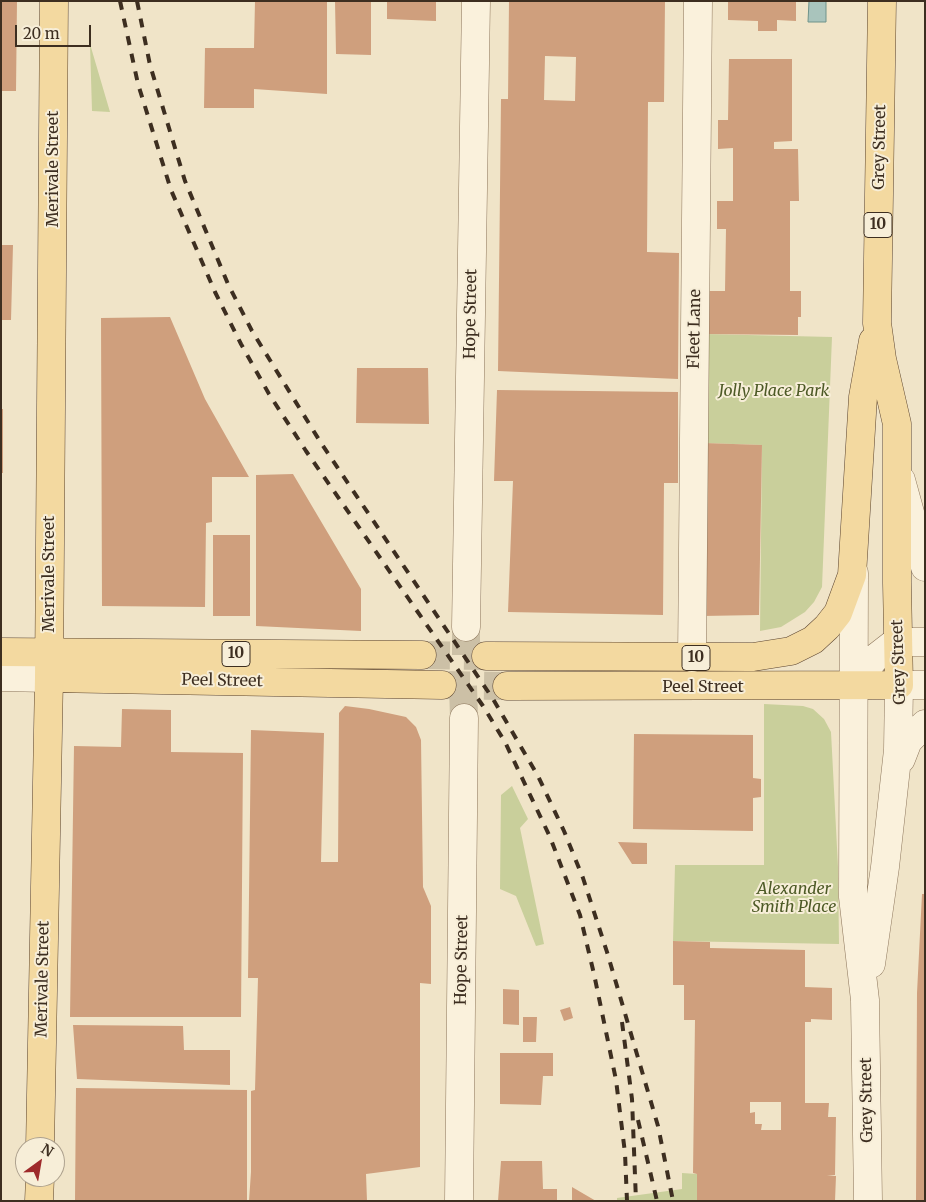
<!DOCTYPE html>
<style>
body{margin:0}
#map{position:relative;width:926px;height:1202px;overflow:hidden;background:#f0e4c8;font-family:Merriweather,serif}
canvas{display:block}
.frame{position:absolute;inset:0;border:2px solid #3d2e20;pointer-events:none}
.north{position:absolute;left:15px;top:1137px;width:50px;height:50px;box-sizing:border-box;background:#f7eed8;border:1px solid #ada18e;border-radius:50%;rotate:32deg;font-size:14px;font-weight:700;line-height:20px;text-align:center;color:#3d2e20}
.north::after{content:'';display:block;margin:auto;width:18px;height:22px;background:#9e2a2b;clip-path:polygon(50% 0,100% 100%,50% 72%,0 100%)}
.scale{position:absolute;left:15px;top:25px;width:76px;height:22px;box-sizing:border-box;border:2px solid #3d2e20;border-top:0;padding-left:6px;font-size:15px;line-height:18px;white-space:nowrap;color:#3d2e20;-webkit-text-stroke:4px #f7eed8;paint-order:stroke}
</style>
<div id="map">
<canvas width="926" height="1202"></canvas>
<div class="frame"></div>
<div class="north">N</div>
<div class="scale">20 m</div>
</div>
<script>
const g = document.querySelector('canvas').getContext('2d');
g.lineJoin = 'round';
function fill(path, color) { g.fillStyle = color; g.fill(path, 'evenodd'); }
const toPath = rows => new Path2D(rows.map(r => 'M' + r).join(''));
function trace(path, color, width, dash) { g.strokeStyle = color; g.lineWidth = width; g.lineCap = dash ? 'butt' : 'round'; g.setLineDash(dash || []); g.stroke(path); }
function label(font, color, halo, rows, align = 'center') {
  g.font = font + ' Merriweather,serif'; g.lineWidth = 4; g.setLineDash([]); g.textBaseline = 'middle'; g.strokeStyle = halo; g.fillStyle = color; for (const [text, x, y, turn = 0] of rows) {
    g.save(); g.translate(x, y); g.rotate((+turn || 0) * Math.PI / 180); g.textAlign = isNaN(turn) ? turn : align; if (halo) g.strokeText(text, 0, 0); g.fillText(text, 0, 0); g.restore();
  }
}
const green = toPath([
 [90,44,110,112,92,111],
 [705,334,832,337,822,587,814,602,805,612,781,627,760,631,762,445,704,443],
 [764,704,803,706,813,709,824,719,831,732,838,867,839,944,673,941,675,865,764,865],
 [512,786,528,819,520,828,544,944,536,946,516,896,500,889,501,795],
 [682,1173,697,1174,697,1201,617,1201,617,1198,682,1189]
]);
const water = toPath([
 [809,1,826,1,826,22,808,22,809,1]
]);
const building = toPath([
 [1,1,17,1,16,91,1,91],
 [255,1,327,1,327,94,254,89,254,108,204,108,205,48,254,48],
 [335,1,371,1,371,55,336,54],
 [387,1,436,1,436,21,387,19],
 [509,1,665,1,664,102,648,102,647,252,679,253,678,379,498,371,501,99,508,99],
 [545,56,576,57,575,101,544,100],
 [728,1,796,1,796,21,777,20,777,31,758,31,758,21,728,20],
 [729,59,792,59,792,141,774,142,774,149,798,149,799,201,790,201,790,291,801,291,801,317,798,317,798,335,705,334,705,291,725,291,726,229,717,229,717,201,733,201,733,148,718,149,718,120,728,120],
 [1,245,13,245,11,320,1,320],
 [170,317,205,399,249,477,212,477,212,522,206,523,205,607,102,606,101,318],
 [357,368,428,368,429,424,356,423],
 [497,390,678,392,678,483,664,483,663,615,508,612,513,481,494,481],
 [1,409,3,409,3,473,1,473],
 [704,443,762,445,759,615,702,616],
 [293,474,361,589,361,631,256,626,256,475],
 [213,535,250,535,250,616,213,616],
 [345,706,369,709,406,717,416,727,421,740,423,887,431,906,431,984,420,983,420,1167,366,1174,367,1201,249,1201,251,1172,251,1091,255,1090,258,978,248,978,251,730,324,733,321,862,338,862,339,713],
 [122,709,171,710,171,752,243,753,241,1017,70,1017,74,746,121,747],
 [634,734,753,735,753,778,761,779,761,797,753,798,753,831,633,829],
 [618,842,647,843,647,864,632,864],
 [922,894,925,894,925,1201,916,1201,917,993],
 [673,941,710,942,710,948,805,950,805,987,832,988,832,1020,811,1019,811,1022,805,1022,805,1103,829,1103,828,1117,836,1117,835,1175,827,1176,836,1176,835,1201,697,1201,697,1174,693,1173,695,1020,684,1020,684,985,673,985],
 [750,1102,781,1102,781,1130,761,1130,762,1124,755,1124,755,1112,750,1113],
 [503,989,519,990,519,1025,503,1024],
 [570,1007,573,1018,564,1021,560,1010],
 [523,1017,537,1017,536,1042,523,1042],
 [73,1025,183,1026,184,1050,230,1050,230,1085,77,1079],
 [500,1053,553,1053,553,1076,543,1076,541,1105,500,1104],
 [76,1088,247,1090,247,1201,75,1201],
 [501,1161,542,1161,543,1189,557,1189,557,1201,498,1201],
 [572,1187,596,1201,572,1201]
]);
const minorTunnel = toPath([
 [466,627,466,655],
 [463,686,464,718]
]);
const majorTunnel = toPath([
 [422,655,486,656],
 [442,685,507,686]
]);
const minor = toPath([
 [901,480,925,567],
 [854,573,853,897,865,1000,868,1201],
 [466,627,476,1],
 [692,658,698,1],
 [1,677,49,678],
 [854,686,874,659,892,645,898,642,925,642],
 [901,759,908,741,925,724],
 [871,964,885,867,898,750,899,685,925,685],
 [459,1201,464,718]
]);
const major = toPath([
 [1,652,422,655],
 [486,656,753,657,791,651,813,640,827,627,838,613,852,575,863,397,873,341],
 [49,678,442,685],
 [507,686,899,685,897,583,897,424,882,359,877,323,882,1],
 [40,1147,49,678,54,1],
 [39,1201,40,1177]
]);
const rail = toPath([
 [120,1,138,84,171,190,215,292,241,344,269,394,306,451,483,706,505,742,550,837,580,915,594,974,616,1080,625,1153,627,1201],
 [137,1,150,65,185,181,228,284,252,331,321,443,493,699,538,776,564,831,583,878,607,952,658,1126,673,1201],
 [622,1022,632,1099,636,1201],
 [638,1120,657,1201]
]);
const shields = [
 [878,225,28],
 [236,654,28],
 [696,658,28]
];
const shieldNames = [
 ["10",878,225],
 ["10",236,654],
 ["10",696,658]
];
const streetNames = [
 ["Grey Street",880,147,-89],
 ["Merivale Street",53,169,-90],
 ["Hope Street",471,314,-89],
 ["Fleet Lane",695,329,-89],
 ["Merivale Street",49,574,-90],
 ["Grey Street",899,662,-92],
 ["Peel Street",222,681,1],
 ["Peel Street",703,687],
 ["Hope Street",462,960,-89],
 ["Merivale Street",43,979,-89],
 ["Grey Street",867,1100,-91]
];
const parkNames = [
 ["Jolly Place Park",774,391],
 ["Alexander",794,889],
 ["Smith Place",794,907]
];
fill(green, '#c9cf9b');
fill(water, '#a9c4bc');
trace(water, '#6f938a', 1);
fill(building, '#cf9f7d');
trace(minorTunnel, '#ccc0a6', 28, [28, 14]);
trace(majorTunnel, '#ccc0a6', 28, [28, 14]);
trace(minor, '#8d765c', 29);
trace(major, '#5b4430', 29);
trace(minor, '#faf1dc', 28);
trace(major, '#f3d9a0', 28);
trace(rail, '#3d2e20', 4, [9, 9]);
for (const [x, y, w] of shields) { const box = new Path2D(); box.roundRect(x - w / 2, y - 12.5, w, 25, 4); g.fillStyle = '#f7eed8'; g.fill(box); trace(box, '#3d2e20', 1); }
label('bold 15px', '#3d2e20', null, shieldNames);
label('16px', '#3d2e20', '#f7eed8', streetNames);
label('italic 16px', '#4d5a26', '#f7eed8', parkNames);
</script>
